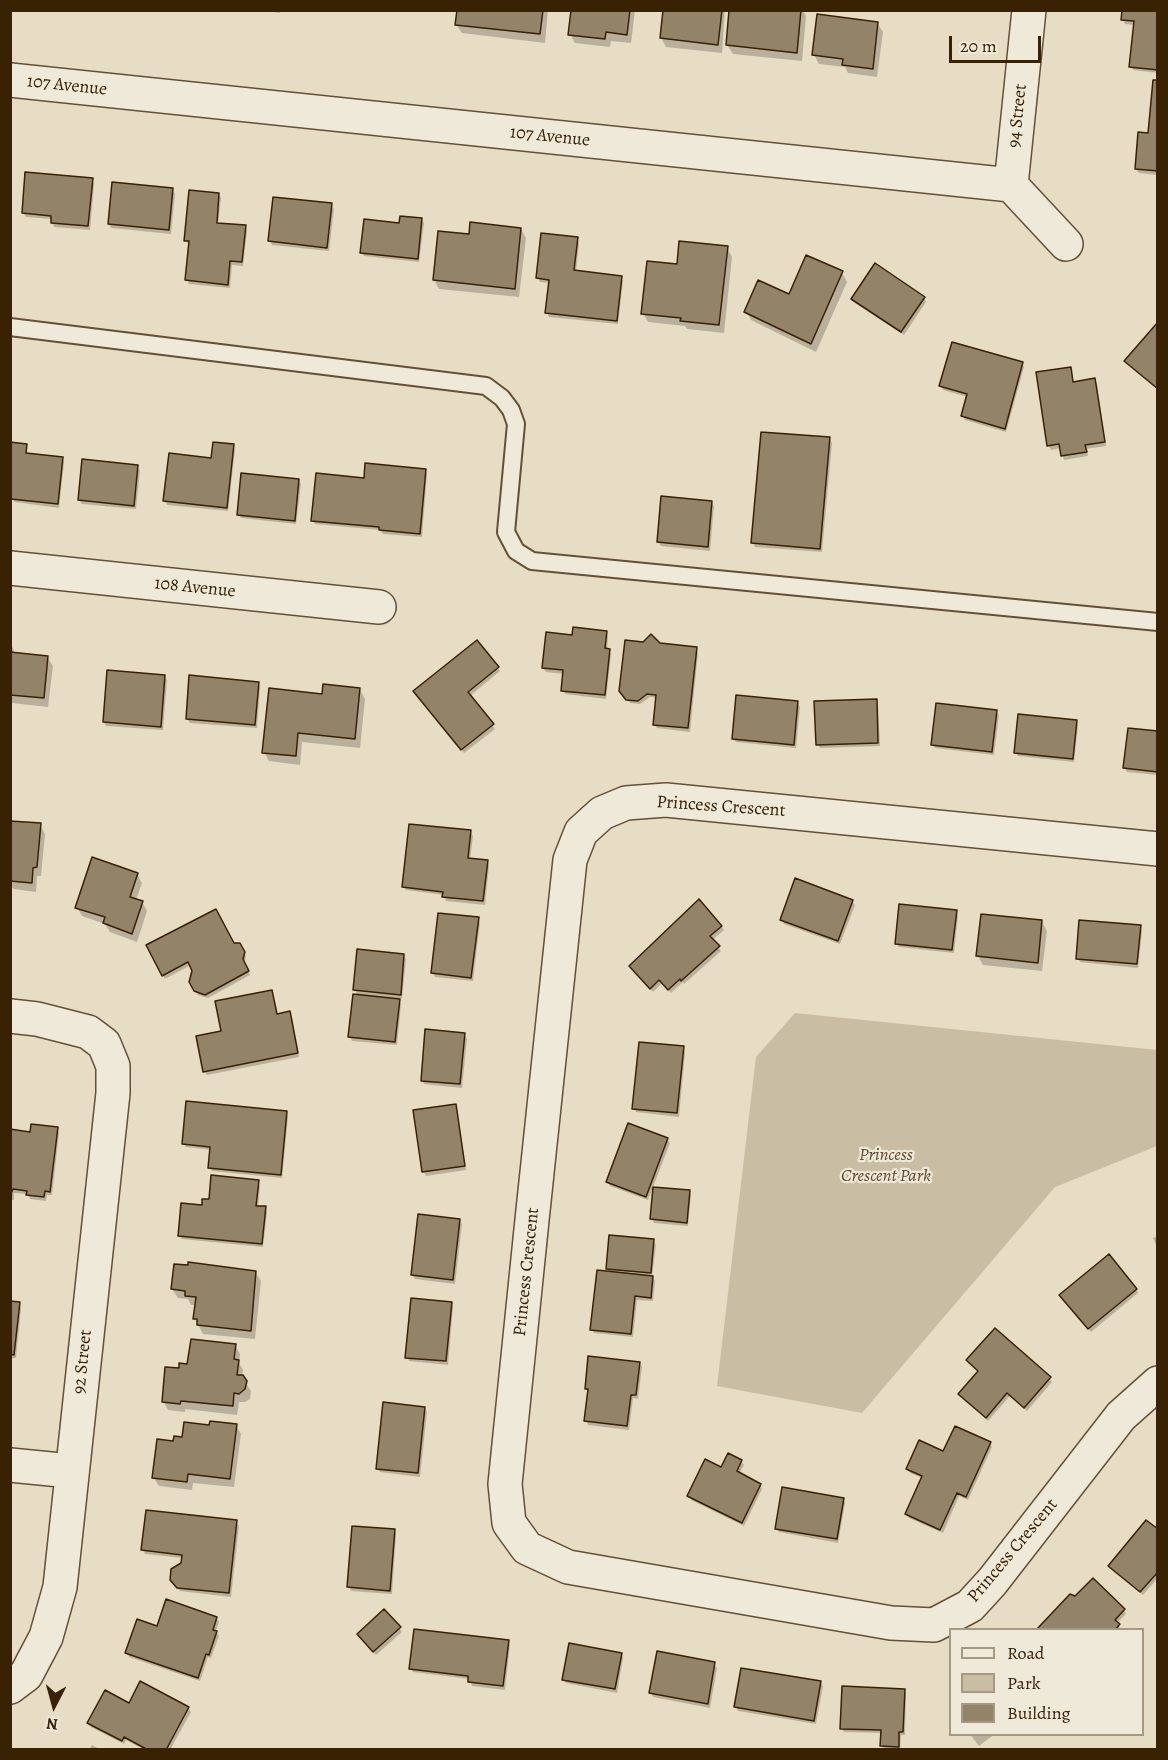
<!DOCTYPE html>
<style>
body{margin:0}
#map{position:relative;width:1168px;height:1760px;overflow:hidden;background:#e7ddc4;font-family:Alegreya,serif}
canvas{display:block}
.frame{position:absolute;inset:0;border:12px solid #392104;pointer-events:none}
.legend{position:absolute;left:949px;top:1628px;width:195px;height:108px;box-sizing:border-box;background:#efe9d9;border:2px solid #a69984;margin:0;padding:8px 10px;list-style:none;font-size:18px;color:#392104}
.legend li{display:flex;align-items:center;gap:12px;height:30px}
.legend b{width:30px;border:2px solid #a69984}
.north{position:absolute;left:24px;top:1676px;width:60px;height:60px;-webkit-text-stroke:4px #efe9d9;paint-order:stroke;rotate:186deg;font-size:16px;font-weight:700;line-height:24px;text-align:center;color:#392104}
.north::after{content:'';display:block;margin:auto;width:21px;height:27px;background:#392104;clip-path:polygon(50% 0,100% 100%,50% 72%,0 100%)}
.scale{position:absolute;left:949px;top:36px;width:92px;height:27px;box-sizing:border-box;border:3px solid #392104;border-top:0;padding-left:8px;font-size:18px;line-height:21px;white-space:nowrap;color:#392104;-webkit-text-stroke:4px #efe9d9;paint-order:stroke}
</style>
<div id="map">
<canvas width="1168" height="1760"></canvas>
<div class="frame"></div>
<ul class="legend">
<li><b style="height:8px;background:#efe9d9"></b>Road</li>
<li><b style="height:16px;background:#c9bda3"></b>Park</li>
<li><b style="height:16px;background:#938368"></b>Building</li>
</ul>
<div class="north">N</div>
<div class="scale">20 m</div>
</div>
<script>
const g = document.querySelector('canvas').getContext('2d');
g.lineJoin = 'round';
function fill(path, color) { g.fillStyle = color; g.fill(path, 'evenodd'); }
const toPath = rows => new Path2D(rows.map(r => 'M' + r).join(''));
function trace(path, color, width, dash) { g.strokeStyle = color; g.lineWidth = width; g.lineCap = dash ? 'butt' : 'round'; g.setLineDash(dash || []); g.stroke(path); }
function label(font, color, halo, rows, align = 'center') {
  g.font = font + ' Alegreya,serif'; g.lineWidth = 4.5; g.setLineDash([]); g.textBaseline = 'middle'; g.strokeStyle = halo; g.fillStyle = color; for (const [text, x, y, turn = 0] of rows) {
    g.save(); g.translate(x, y); g.rotate((+turn || 0) * Math.PI / 180); g.textAlign = isNaN(turn) ? turn : align; if (halo) g.strokeText(text, 0, 0); g.fillText(text, 0, 0); g.restore();
  }
}
const green = toPath([
 [795,1013,1157,1050,1157,1146,1055,1187,862,1413,717,1386,756,1057]
]);
const shadow = toPath([
 [259,10,280,10,280,13],
 [458,10,548,10,545,43,462,33,456,24],
 [572,10,635,10,631,43,611,41,610,47,575,43,570,34],
 [664,10,725,10,722,53,666,47,661,38],
 [731,10,803,10,806,16,802,61,733,54,727,45],
 [1158,10,1158,73,1133,70,1131,66,1135,25,1125,24,1123,20],
 [877,23,883,32,877,77,848,73,845,67,819,64,814,55],
 [1158,82,1158,175,1139,173,1136,169,1149,134],
 [10,174,12,178,10,199],
 [92,180,94,184,90,230,54,227,52,219,26,217,23,213],
 [173,190,175,194,171,234,111,228,109,224],
 [219,194,221,198,218,224,245,227,247,231,243,266,232,265,230,288,189,284,187,280,190,245,186,241],
 [331,205,334,209,329,251,272,245,270,241],
 [421,219,424,223,419,262,364,256,361,252,400,224],
 [521,229,526,238,519,297,439,289,434,280,470,236],
 [577,239,579,243,576,272,621,277,623,281,618,324,549,317,547,313,550,283,540,282,538,278],
 [727,248,732,257,724,333,687,329,685,326,648,322,643,313,678,265],
 [842,273,847,282,816,352,751,320,746,311,789,296],
 [924,298,926,302,904,335,855,303,853,299],
 [1158,324,1158,390,1126,362],
 [1022,363,1024,367,1006,432,965,420,963,416,968,397,943,390,941,386],
 [1070,368,1074,384,1095,380,1097,384,1106,446,1086,449,1088,456,1064,460,1061,448,1051,450,1049,446],
 [829,439,832,443,822,552,755,547,753,543],
 [10,444,26,446,28,455,62,458,64,462,59,508,15,502,10,497],
 [233,446,235,450,228,511,167,505,165,501],
 [137,467,140,471,136,509,82,504,79,500],
 [425,470,427,474,422,537,383,534,380,530,315,524,313,520,365,480],
 [298,480,301,484,296,524,241,518,238,514],
 [711,502,714,506,710,551,661,546,658,542],
 [606,632,608,636,607,650,611,654,606,699,565,694,563,690,564,674,546,672,543,668,573,636],
 [10,643,14,650,14,654,47,657,53,666,48,707,12,703,10,722],
 [660,645,696,649,698,653,690,732,657,728,654,724,657,698,650,697,640,704,630,703,624,695],
 [498,668,500,671,470,696,495,729,464,753,417,695],
 [164,676,167,680,163,730,106,726,104,722],
 [258,683,260,687,257,728,190,723,187,719],
 [360,690,365,699,360,748,302,742,300,765,269,761,264,752,323,695],
 [876,701,878,705,880,746,820,748,818,745],
 [797,703,800,707,796,748,736,742,733,738],
 [996,711,999,715,994,755,935,748,932,744],
 [1076,721,1078,725,1074,762,1018,756,1015,752],
 [1158,732,1158,775,1127,772,1125,768],
 [10,822,40,825,45,834,41,876,37,876,36,892,14,889,10,885],
 [470,832,473,836,470,860,487,861,489,866,485,905,446,901,444,895,406,890,403,886],
 [137,874,142,883,136,900,142,902,147,911,137,942,110,932,105,924,82,916,77,907],
 [852,901,855,905,840,944,784,924,782,920],
 [956,912,958,916,954,953,899,947,896,943],
 [478,919,480,923,473,981,435,977,433,973],
 [1042,922,1047,931,1042,971,983,965,978,956],
 [721,926,724,930,712,940,721,951,684,984,683,982,671,993,662,983,653,992,633,970],
 [1140,927,1142,931,1138,968,1080,962,1078,958],
 [239,945,246,957,244,964,250,975,208,998,198,995,190,982,194,971,191,965,165,979,148,946],
 [403,955,406,959,402,998,397,998,401,1004,397,1045,352,1041,350,1037,358,996,355,990],
 [271,991,278,1015,289,1013,292,1017,299,1057,207,1075,204,1071,222,1032],
 [464,1035,467,1039,462,1088,424,1084,422,1080],
 [683,1048,685,1052,679,1117,636,1112,634,1108],
 [455,1106,457,1110,466,1170,426,1176,424,1172],
 [286,1113,288,1117,282,1178,212,1171,209,1167,211,1150,186,1147,183,1143],
 [57,1129,59,1133,52,1195,47,1195,46,1201,30,1199,28,1194,14,1193,14,1200,10,1200,10,1131,32,1134],
 [667,1139,670,1143,648,1200,610,1186,608,1182],
 [258,1182,260,1186,258,1207,265,1208,267,1212,263,1247,182,1239,179,1235,210,1201],
 [689,1191,691,1195,688,1226,654,1223,652,1219],
 [459,1220,462,1224,455,1284,415,1279,412,1275],
 [1158,1236,1158,1249,1153,1238],
 [653,1241,656,1245,652,1277,655,1281,653,1301,637,1300,633,1337,594,1333,592,1329,610,1273,607,1268],
 [255,1272,261,1281,255,1339,203,1334,195,1319,196,1305,191,1305,188,1299,178,1298,172,1289],
 [1136,1289,1138,1293,1091,1332,1064,1299],
 [10,1303,19,1304,21,1308,16,1358,10,1358],
 [451,1303,453,1307,448,1365,409,1361,407,1357],
 [995,1330,1052,1382,1027,1411,1010,1396,988,1421,960,1394,979,1372,968,1361],
 [235,1345,240,1354,239,1363,243,1370,242,1377,251,1391,250,1399,245,1402,239,1402,237,1415,185,1409,185,1412,168,1410,163,1401,180,1370],
 [639,1363,642,1367,638,1399,633,1398,629,1430,588,1425,586,1421,589,1394,586,1389],
 [424,1408,427,1412,420,1477,380,1472,377,1468],
 [236,1425,241,1434,234,1487,193,1483,192,1490,159,1486,153,1477,174,1442,210,1427],
 [990,1443,992,1447,968,1500,959,1496,943,1533,909,1518,906,1514,923,1478,910,1473,908,1469,944,1453],
 [741,1461,744,1465,739,1474,760,1485,762,1489,744,1526,691,1500,689,1496,722,1469],
 [843,1499,845,1503,838,1543,779,1532,777,1528],
 [236,1522,239,1526,231,1597,180,1591,174,1584,183,1558,145,1554,143,1550],
 [394,1530,396,1534,392,1594,351,1591,349,1587],
 [1158,1531,1158,1578,1143,1595,1110,1566],
 [1124,1610,1126,1614,1117,1623,1121,1630,1039,1630],
 [216,1618,219,1622,216,1631,219,1636,211,1658,208,1657,200,1681,129,1657,127,1653,158,1628],
 [399,1628,402,1632,376,1655,361,1638],
 [508,1641,510,1645,505,1690,472,1686,470,1679,413,1672,410,1668],
 [621,1654,623,1658,617,1693,566,1683,564,1679],
 [714,1664,717,1668,710,1708,653,1697,651,1693],
 [820,1682,823,1686,816,1724,738,1711,736,1707],
 [904,1690,906,1694,905,1735,901,1735,900,1750,884,1749,882,1745,882,1733,844,1732,842,1728],
 [129,1705,188,1708,191,1712,170,1750,145,1750,126,1740,124,1744,91,1727,89,1723],
 [970,1734,995,1734,979,1746],
 [92,1745,101,1750,89,1750]
]);
const building = toPath([
 [457,10,543,10,540,34,455,25,457,10],
 [571,10,630,10,627,35,606,32,605,39,568,35,571,10],
 [663,10,722,10,718,45,660,38,663,10],
 [729,10,801,10,797,53,726,45,729,10],
 [1122,10,1158,10,1158,70,1129,67,1134,21,1121,20,1122,10],
 [817,14,878,22,873,69,842,65,843,59,812,55,817,14],
 [1153,80,1158,80,1158,171,1135,169,1138,132,1148,133,1153,80],
 [25,172,93,178,88,226,51,223,51,216,22,213,25,172],
 [112,182,173,188,169,230,108,224,112,182],
 [189,190,219,193,217,223,246,225,242,262,230,261,228,285,185,280,189,241,184,241,189,190],
 [273,197,332,203,327,248,268,241,273,197],
 [400,216,422,218,418,259,360,253,364,219,399,223,400,216],
 [470,222,521,228,515,289,433,280,438,231,469,234,470,222],
 [541,233,578,237,574,270,622,276,617,321,545,313,549,280,536,278,541,233],
 [679,241,728,246,719,325,680,321,681,318,641,314,647,261,677,264,679,241],
 [806,255,843,271,811,344,744,312,758,280,789,294,806,255],
 [875,263,925,297,901,332,851,299,875,263],
 [1158,322,1158,389,1124,361,1158,322],
 [952,342,1023,362,1005,429,961,416,967,394,939,386,952,342],
 [1071,367,1073,382,1095,378,1105,442,1085,445,1087,452,1061,456,1059,444,1047,446,1036,372,1071,367],
 [761,432,830,437,820,549,751,543,761,432],
 [10,442,27,444,26,453,63,457,58,504,11,499,10,442],
 [213,442,234,444,227,508,163,501,169,453,211,458,213,442],
 [82,459,138,465,134,506,78,500,82,459],
 [365,463,426,469,420,534,379,530,379,527,311,521,316,473,364,478,365,463],
 [241,473,299,479,295,521,237,515,241,473],
 [661,496,712,501,708,547,657,542,661,496],
 [573,627,607,631,605,648,610,649,605,695,561,691,563,670,542,668,546,632,572,635,573,627],
 [651,634,660,643,697,647,688,728,653,725,656,695,647,694,638,701,626,700,619,691,625,640,643,642,651,634],
 [477,640,499,667,468,692,494,724,461,750,413,691,477,640],
 [10,652,48,656,44,698,10,695,10,652],
 [107,670,165,675,161,727,103,722,107,670],
 [189,675,259,682,255,725,186,719,189,675],
 [323,684,360,688,355,739,298,733,296,756,262,753,269,688,322,694,323,684],
 [736,695,798,701,794,745,732,739,736,695],
 [877,699,878,743,816,745,814,701,877,699],
 [936,703,997,710,992,752,931,745,936,703],
 [1018,714,1077,720,1073,759,1014,753,1018,714],
 [1128,728,1158,731,1158,772,1123,768,1128,728],
 [10,821,41,823,37,867,33,868,32,883,10,881,10,821],
 [409,824,471,830,468,858,488,860,483,901,442,897,443,892,402,887,409,824],
 [92,857,138,873,130,897,143,901,132,934,103,923,105,917,75,908,92,857],
 [795,878,853,900,838,941,780,920,795,878],
 [699,899,722,926,710,936,720,946,681,981,680,979,668,990,659,980,650,989,629,966,699,899],
 [899,904,957,910,952,950,895,944,899,904],
 [216,909,234,943,240,943,245,952,243,959,249,971,205,995,194,991,189,982,192,971,188,962,162,976,146,945,216,909],
 [438,913,479,917,471,978,431,973,438,913],
 [981,914,1042,920,1038,963,976,956,981,914],
 [1079,920,1141,925,1137,964,1076,959,1079,920],
 [357,949,404,954,401,995,353,990,357,949],
 [272,990,277,1014,290,1011,298,1053,203,1072,196,1036,221,1031,215,1001,272,990],
 [353,994,400,999,395,1042,348,1037,353,994],
 [425,1029,465,1033,460,1084,421,1081,425,1029],
 [639,1042,684,1046,677,1113,632,1109,639,1042],
 [186,1101,287,1111,281,1175,208,1168,210,1147,182,1144,186,1101],
 [456,1104,465,1166,422,1172,413,1110,456,1104],
 [628,1123,668,1138,646,1197,606,1182,628,1123],
 [31,1124,58,1127,50,1192,45,1191,44,1197,26,1195,27,1191,13,1189,10,1196,10,1129,30,1132,31,1124],
 [211,1175,259,1180,256,1206,266,1206,262,1244,178,1236,181,1203,202,1205,202,1199,209,1199,211,1175],
 [653,1187,690,1190,687,1223,650,1219,653,1187],
 [418,1214,460,1219,453,1280,411,1275,418,1214],
 [609,1235,654,1239,651,1273,606,1269,609,1235],
 [1109,1254,1137,1289,1088,1329,1059,1295,1109,1254],
 [188,1262,256,1271,251,1331,197,1325,197,1319,193,1319,196,1297,185,1296,185,1291,171,1289,174,1264,188,1265,188,1262],
 [597,1270,653,1276,651,1298,635,1296,631,1334,590,1330,597,1270],
 [411,1298,452,1302,446,1361,405,1358,411,1298],
 [10,1301,20,1302,14,1355,10,1354,10,1301],
 [995,1328,1051,1377,1024,1408,1007,1393,986,1418,958,1394,978,1371,966,1360,995,1328],
 [191,1339,236,1344,234,1359,239,1360,237,1375,243,1375,247,1381,245,1389,239,1394,234,1393,233,1406,181,1401,180,1404,162,1402,165,1367,179,1368,179,1363,187,1364,191,1339],
 [588,1356,640,1362,636,1395,631,1395,627,1426,584,1421,588,1389,585,1389,588,1356],
 [383,1402,425,1407,418,1473,376,1469,383,1402],
 [210,1421,237,1424,230,1479,188,1474,187,1482,152,1478,157,1439,173,1441,174,1436,182,1437,184,1422,209,1425,210,1421],
 [955,1426,991,1442,966,1497,957,1493,940,1530,905,1514,922,1476,906,1469,919,1440,943,1451,955,1426],
 [728,1453,742,1460,737,1471,761,1484,742,1523,687,1496,705,1459,721,1467,728,1453],
 [782,1487,844,1498,837,1539,775,1529,782,1487],
 [146,1510,237,1520,229,1593,177,1588,170,1580,171,1569,181,1563,182,1555,141,1550,146,1510],
 [1146,1520,1158,1529,1158,1572,1140,1592,1108,1566,1146,1520],
 [352,1526,395,1529,390,1591,347,1587,352,1526],
 [1093,1578,1125,1609,1115,1620,1120,1624,1115,1630,1036,1630,1070,1594,1075,1596,1093,1578],
 [166,1599,217,1617,213,1630,217,1631,209,1655,206,1654,198,1678,125,1653,137,1619,157,1626,166,1599],
 [384,1609,401,1627,373,1652,357,1634,384,1609],
 [414,1629,509,1640,503,1686,468,1682,468,1676,409,1669,414,1629],
 [569,1643,622,1653,615,1689,562,1680,569,1643],
 [657,1651,715,1662,708,1704,649,1693,657,1651],
 [741,1668,821,1681,814,1721,734,1707,741,1668],
 [140,1681,189,1707,166,1750,148,1750,124,1737,122,1741,87,1723,105,1690,129,1703,140,1681],
 [842,1686,905,1689,903,1732,899,1732,899,1747,880,1746,881,1730,840,1729,842,1686]
]);
const service = toPath([
 [10,327,486,386,502,398,511,410,516,424,506,532,516,551,532,561,1158,622]
]);
const minor = toPath([
 [10,80,1011,185,1066,244],
 [1011,185,1029,10],
 [10,568,379,607],
 [1158,849,666,800,626,803,602,813,581,832,570,860,532,1220,505,1484,509,1523,527,1548,568,1567,891,1623,934,1625,970,1606,992,1582,1121,1416,1158,1383],
 [10,1016,37,1019,88,1032,104,1044,113,1066,113,1093,60,1587,46,1637,26,1675,10,1687],
 [10,1465,71,1471]
]);
const streetNames = [
 ["107 Avenue",67,86,6],
 ["94 Street",1018,116,-84],
 ["107 Avenue",550,137,6],
 ["108 Avenue",195,588,6],
 ["Princess Crescent",721,807,4],
 ["Princess Crescent",527,1272,-84],
 ["92 Street",83,1362,-84],
 ["Princess Crescent",1013,1551,-50]
];
const parkNames = [
 ["Princess",886,1156],
 ["Crescent Park",886,1177]
];
fill(green, '#c9bda3');
fill(shadow, '#0003');
fill(building, '#938368');
trace(building, '#392104', 1.5);
trace(service, '#645034', 20);
trace(minor, '#645034', 36);
trace(service, '#efe9d9', 16);
trace(minor, '#efe9d9', 33);
label('18px', '#392104', '#efe9d9', streetNames);
label('italic 18px', '#5d482c', '#efe9d9', parkNames);
</script>
